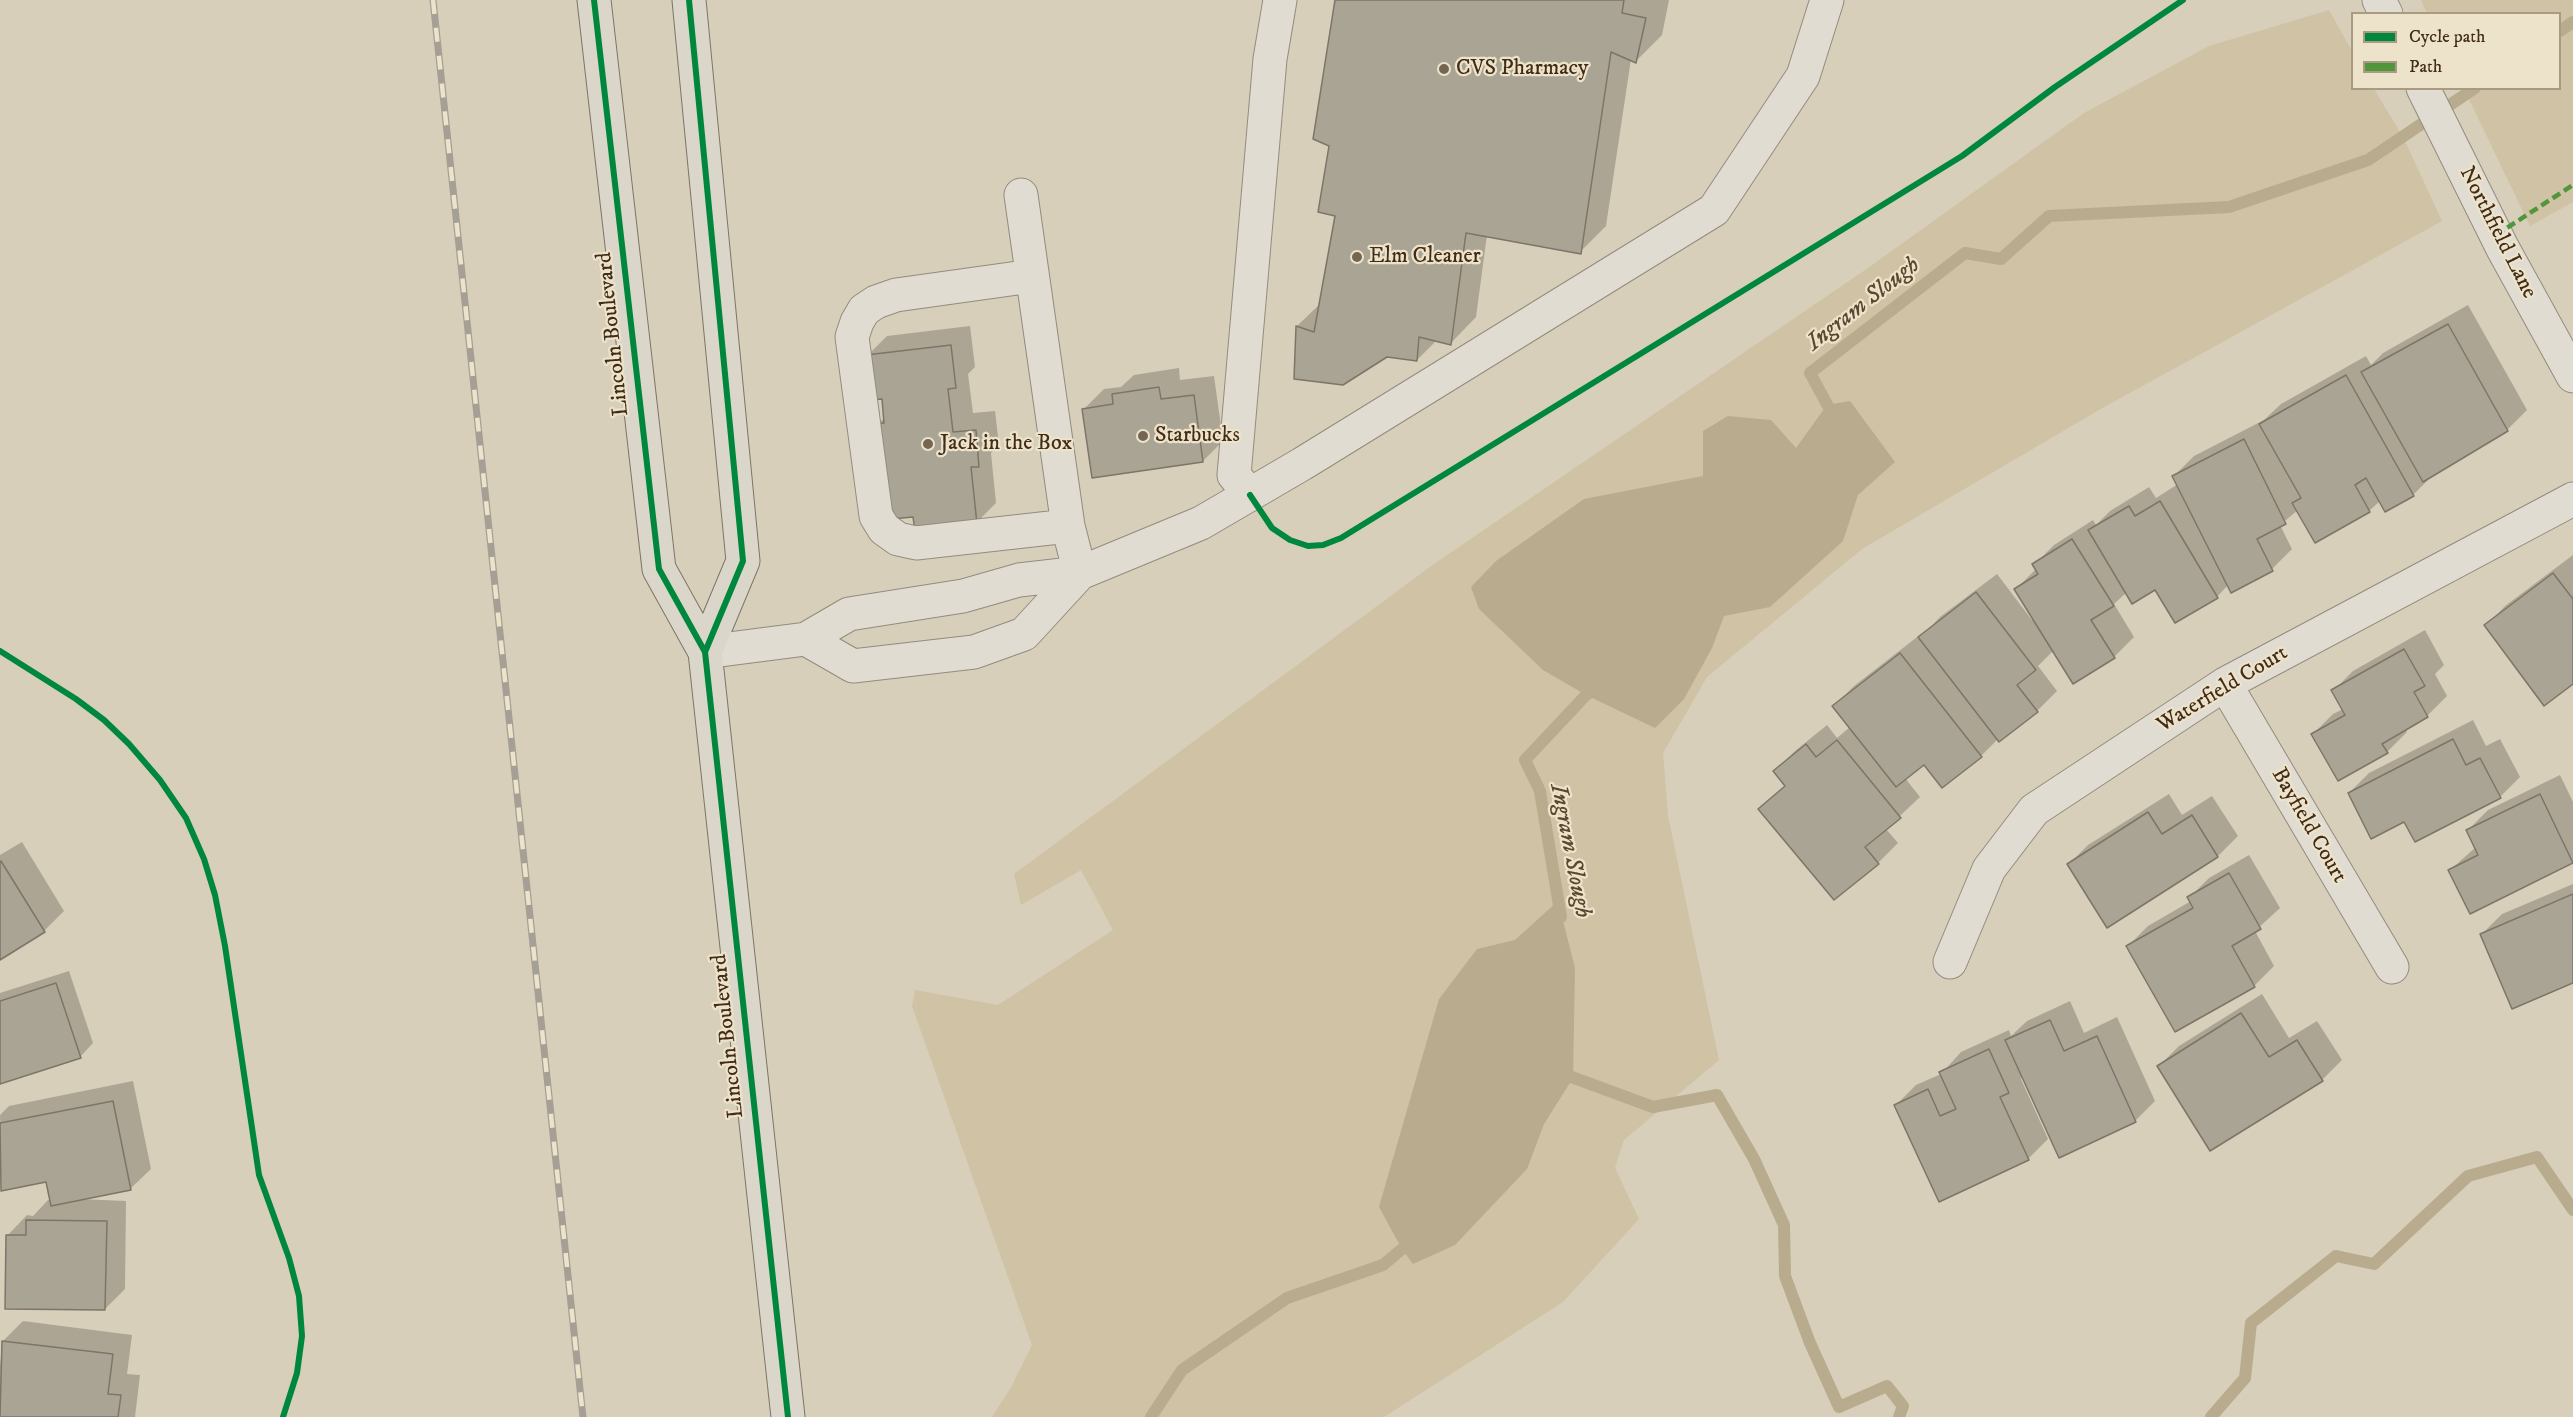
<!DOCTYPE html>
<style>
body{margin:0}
#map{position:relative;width:2573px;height:1417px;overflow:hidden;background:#d7cfba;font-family:"IM FELL DW Pica",serif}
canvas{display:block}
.legend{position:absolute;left:2351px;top:12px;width:210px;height:78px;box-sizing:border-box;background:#ede3ca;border:2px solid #a99a82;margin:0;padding:8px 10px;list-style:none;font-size:18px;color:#422c17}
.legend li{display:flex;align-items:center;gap:12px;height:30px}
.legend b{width:30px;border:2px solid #a99a82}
</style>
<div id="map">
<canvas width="2573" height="1417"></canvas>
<ul class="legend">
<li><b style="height:8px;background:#00873e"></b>Cycle path</li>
<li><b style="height:8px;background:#52963b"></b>Path</li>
</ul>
</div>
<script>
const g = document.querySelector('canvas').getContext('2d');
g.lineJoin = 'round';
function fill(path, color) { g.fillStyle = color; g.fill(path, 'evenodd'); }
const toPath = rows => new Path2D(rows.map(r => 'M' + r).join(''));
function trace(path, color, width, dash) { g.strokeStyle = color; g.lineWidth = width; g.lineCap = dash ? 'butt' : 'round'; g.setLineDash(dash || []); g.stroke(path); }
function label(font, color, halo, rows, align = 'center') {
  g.font = font + ' "IM FELL DW Pica",serif'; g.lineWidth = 4.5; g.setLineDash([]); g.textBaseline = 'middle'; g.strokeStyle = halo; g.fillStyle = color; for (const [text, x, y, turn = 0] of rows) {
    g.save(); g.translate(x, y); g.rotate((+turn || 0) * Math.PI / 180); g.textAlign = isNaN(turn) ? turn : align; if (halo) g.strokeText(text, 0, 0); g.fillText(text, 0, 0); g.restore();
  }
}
const green = toPath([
 [2421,0,2573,0,2573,202,2530,226,2464,89,2560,88,2560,14,2427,13],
 [2329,10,2352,51,2352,88,2374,89,2403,137,2442,221,2099,410,1862,549,1707,677,1663,753,1668,816,1719,1060,1624,1140,1615,1168,1639,1219,1563,1302,1384,1417,992,1417,1010,1389,1032,1345,912,1006,915,990,998,1005,1113,930,1081,870,1021,905,1014,874,1434,564,1868,268,2084,113,2209,46]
]);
const water = toPath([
 [1850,401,1895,462,1858,495,1843,541,1770,607,1724,616,1712,648,1684,699,1655,728,1586,695,1543,670,1479,609,1471,587,1496,561,1584,499,1703,476,1703,431,1728,416,1771,420,1796,448,1827,405],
 [1558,901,1575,968,1573,1078,1544,1124,1527,1169,1455,1245,1413,1264,1402,1249,1379,1207,1439,999,1477,949,1515,940]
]);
const shadow = toPath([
 [1336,0,1669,0,1662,35,1636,61,1631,59,1606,226,1580,252,1487,235,1476,317,1451,343,1437,340,1417,360,1387,356,1342,384,1297,326,1321,303,1337,215,1331,145],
 [2468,305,2527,410,2507,430,2433,475,2413,495,2380,501,2369,511,2298,510,2280,525,2292,549,2272,569,2231,591,2228,585,2217,597,2155,588,2127,592,2114,604,2134,637,2114,657,2054,650,2038,666,2057,691,2037,711,1998,739,1981,756,1943,786,1924,763,1905,778,1920,797,1886,829,1898,843,1878,863,1760,809,1786,785,1775,771,1795,751,1827,725,1837,738,1850,727,1834,706,1854,686,1921,634,1922,636,1940,617,1997,574,2032,620,2034,618,2016,589,2037,568,2034,565,2054,545,2093,520,2096,525,2110,511,2149,487,2156,498,2178,484,2174,476,2194,456,2264,420,2281,404,2366,356,2371,365,2383,353],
 [970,326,975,367,968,374,973,413,995,411,999,445,991,453,996,503,976,523,914,516,878,424,885,417,883,397,867,356,887,336],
 [1179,368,1180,380,1214,376,1223,441,1203,461,1084,409,1104,389,1121,387,1134,375],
 [2573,555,2573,682,2486,626,2505,606],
 [2425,630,2444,665,2435,674,2447,696,2427,716,2405,729,2407,732,2387,752,2313,734,2333,714,2343,709,2333,691,2353,671],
 [2473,720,2486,746,2500,739,2520,777,2500,797,2405,820,2349,793,2369,773],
 [2560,775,2573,802,2573,861,2470,912,2450,870,2476,847,2468,830,2488,810],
 [2169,794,2182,815,2212,796,2238,836,2218,856,2107,926,2068,865,2088,845],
 [22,842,64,911,44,931,0,958,0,855],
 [2249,855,2280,908,2255,931,2274,966,2254,986,2128,946,2148,926,2191,901,2189,898,2209,878],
 [2573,884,2573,981,2482,934,2502,914],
 [69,971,93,1043,80,1057,0,1083,0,993],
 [2262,994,2289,1038,2317,1021,2342,1060,2322,1080,2159,1066,2179,1046],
 [2070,1001,2084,1033,2117,1017,2155,1101,2135,1121,2023,1076,2021,1079,2048,1139,2028,1159,1896,1105,1916,1085,1941,1074,1961,1052,2009,1030,2011,1036,2027,1021],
 [133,1081,151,1169,130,1189,79,1199,126,1201,125,1289,105,1309,7,1236,27,1215,33,1216,48,1200,52,1200,47,1180,2,1189,0,1115,9,1106],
 [23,1321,132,1335,127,1374,140,1375,135,1417,0,1417,0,1365,3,1341]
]);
const stream = toPath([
 [2560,31,2573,22],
 [1834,417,1810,373,1965,253,2001,259,2049,216,2229,207,2368,160,2475,88],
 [1561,917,1540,791,1525,760,1586,695,1598,687],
 [1558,1072,1653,1107,1717,1095,1754,1159,1784,1225,1785,1276,1810,1343,1839,1407,1887,1386,1903,1406,1899,1417],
 [1151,1417,1182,1370,1287,1298,1383,1265,1414,1239],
 [2211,1417,2245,1378,2251,1323,2336,1256,2374,1264,2468,1176,2537,1157,2573,1210]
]);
const building = toPath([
 [1335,0,1624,0,1622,13,1646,18,1636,63,1611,52,1581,254,1466,233,1451,345,1419,337,1417,361,1387,357,1343,385,1294,379,1296,326,1314,332,1335,216,1318,212,1329,146,1313,139,1335,0],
 [2448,324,2508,431,2423,482,2361,372,2448,324],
 [951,345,956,388,948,389,953,432,976,430,979,467,971,467,977,524,915,531,913,517,891,519,876,424,884,423,882,399,871,400,866,355,951,345],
 [2346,375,2414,496,2385,512,2366,478,2355,485,2370,512,2315,543,2292,503,2301,498,2259,424,2346,375],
 [1159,387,1161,399,1194,395,1203,462,1092,478,1082,409,1113,404,1112,394,1159,387],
 [2244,439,2286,524,2257,539,2273,571,2231,593,2172,476,2244,439],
 [2160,501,2218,598,2175,623,2155,590,2132,604,2088,530,2129,506,2135,516,2160,501],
 [2072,539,2114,606,2091,620,2115,658,2073,684,2014,589,2038,574,2032,564,2072,539],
 [2553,573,2573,599,2573,684,2544,706,2484,625,2553,573],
 [1976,592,2036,670,2017,685,2038,712,1999,742,1918,637,1976,592],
 [2404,649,2425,686,2414,692,2428,717,2382,744,2388,753,2338,781,2311,734,2345,715,2331,690,2404,649],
 [1900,653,1982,757,1942,788,1924,765,1896,787,1832,706,1900,653],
 [2453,739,2466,765,2480,758,2501,798,2415,842,2404,822,2371,839,2348,793,2453,739],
 [1837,740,1901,818,1865,847,1879,864,1834,900,1758,809,1785,786,1773,771,1806,744,1816,757,1837,740],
 [2540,794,2573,863,2470,914,2448,870,2478,855,2466,830,2540,794],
 [2148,812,2162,834,2192,815,2218,857,2107,928,2067,864,2148,812],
 [1,861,45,932,0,960,0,862,1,861],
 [2229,873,2261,929,2232,946,2255,987,2175,1032,2126,946,2193,908,2187,897,2229,873],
 [2573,894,2573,983,2512,1009,2480,934,2573,894],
 [56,983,81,1058,0,1084,0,1001,56,983],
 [2241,1013,2269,1057,2297,1040,2323,1081,2210,1151,2157,1066,2241,1013],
 [2050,1020,2064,1051,2097,1036,2136,1122,2059,1158,2005,1040,2050,1020],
 [1989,1049,2009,1093,2000,1097,2029,1160,1939,1202,1894,1105,1928,1089,1940,1116,1956,1109,1939,1072,1989,1049],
 [113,1101,131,1190,51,1206,46,1182,1,1191,0,1123,113,1101],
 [26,1220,107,1221,105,1310,5,1309,6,1235,26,1235,26,1220],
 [2,1341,113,1354,108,1394,121,1395,118,1417,0,1417,2,1341]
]);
const minor = toPath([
 [2379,0,2386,14],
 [2423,88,2502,247,2573,376],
 [1021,195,1068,526,1080,573],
 [1032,276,896,295,876,302,864,310,857,322,852,337,876,516,884,529,898,539,916,543,1068,526],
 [1250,495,1234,475,1270,59,1280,0],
 [806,639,853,666,974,652,1024,634,1080,573],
 [705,652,806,639,849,614,963,596,1019,580,1080,573,1201,523,1302,464,1714,210,1803,76,1827,0],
 [2225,684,2392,967],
 [1950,962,1989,869,2034,810,2225,684,2573,499]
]);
const major = toPath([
 [594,0,659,569,705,652,788,1417],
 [689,0,743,561,705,652]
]);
const rail = toPath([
 [433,0,583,1417]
]);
const quiet = toPath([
 [2496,235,2573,185]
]);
const cycleway = toPath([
 [594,0,659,569,705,652,788,1417],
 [689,0,743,561,705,652],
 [1250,495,1272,528,1290,540,1308,546,1323,545,1341,538,1962,156,2055,87,2183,0],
 [0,651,76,699,104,720,129,744,160,780,186,818,204,859,215,895,225,946,259,1175,289,1258,299,1296,302,1336,297,1373,283,1417]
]);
const markers = [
 [1444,69,6,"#766550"],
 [1357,257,6,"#766550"],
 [1143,436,6,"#766550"],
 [928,444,6,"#766550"]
];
const poiNames = [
 ["CVS Pharmacy",1456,69],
 ["Elm Cleaner",1369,257],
 ["Starbucks",1155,436],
 ["Jack in the Box",940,444]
];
const streetNames = [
 ["Northfield Lane",2497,233,63],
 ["Lincoln Boulevard",614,334,-96],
 ["Waterfield Court",2223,690,-31],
 ["Bayfield Court",2308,826,60],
 ["Lincoln Boulevard",729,1036,-96]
];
const waterNames = [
 ["Ingram Slough",1864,305,-38],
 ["Ingram Slough",1569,851,79]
];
fill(green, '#cfc2a5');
fill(water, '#b9ab8e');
fill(shadow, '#0003');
trace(stream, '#b9ab8e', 12);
fill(building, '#aaa495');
trace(building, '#7d7568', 1.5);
trace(minor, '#938b7e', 35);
trace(major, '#7d7568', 35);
trace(minor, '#e0dcd1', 33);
trace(major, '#dad6ca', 33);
trace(rail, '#a59f95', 7);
trace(rail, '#ede3ca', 4.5, [14]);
trace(quiet, '#52963b', 4.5, [9, 4.5]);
trace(cycleway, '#00873e', 6);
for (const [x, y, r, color] of markers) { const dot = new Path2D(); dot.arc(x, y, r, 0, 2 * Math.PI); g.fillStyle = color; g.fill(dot); trace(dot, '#ede3ca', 2); }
label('22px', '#422c17', '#ede3ca', poiNames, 'left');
label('22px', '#422c17', '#ede3ca', streetNames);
label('italic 24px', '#5c4830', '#ede3ca', waterNames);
</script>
